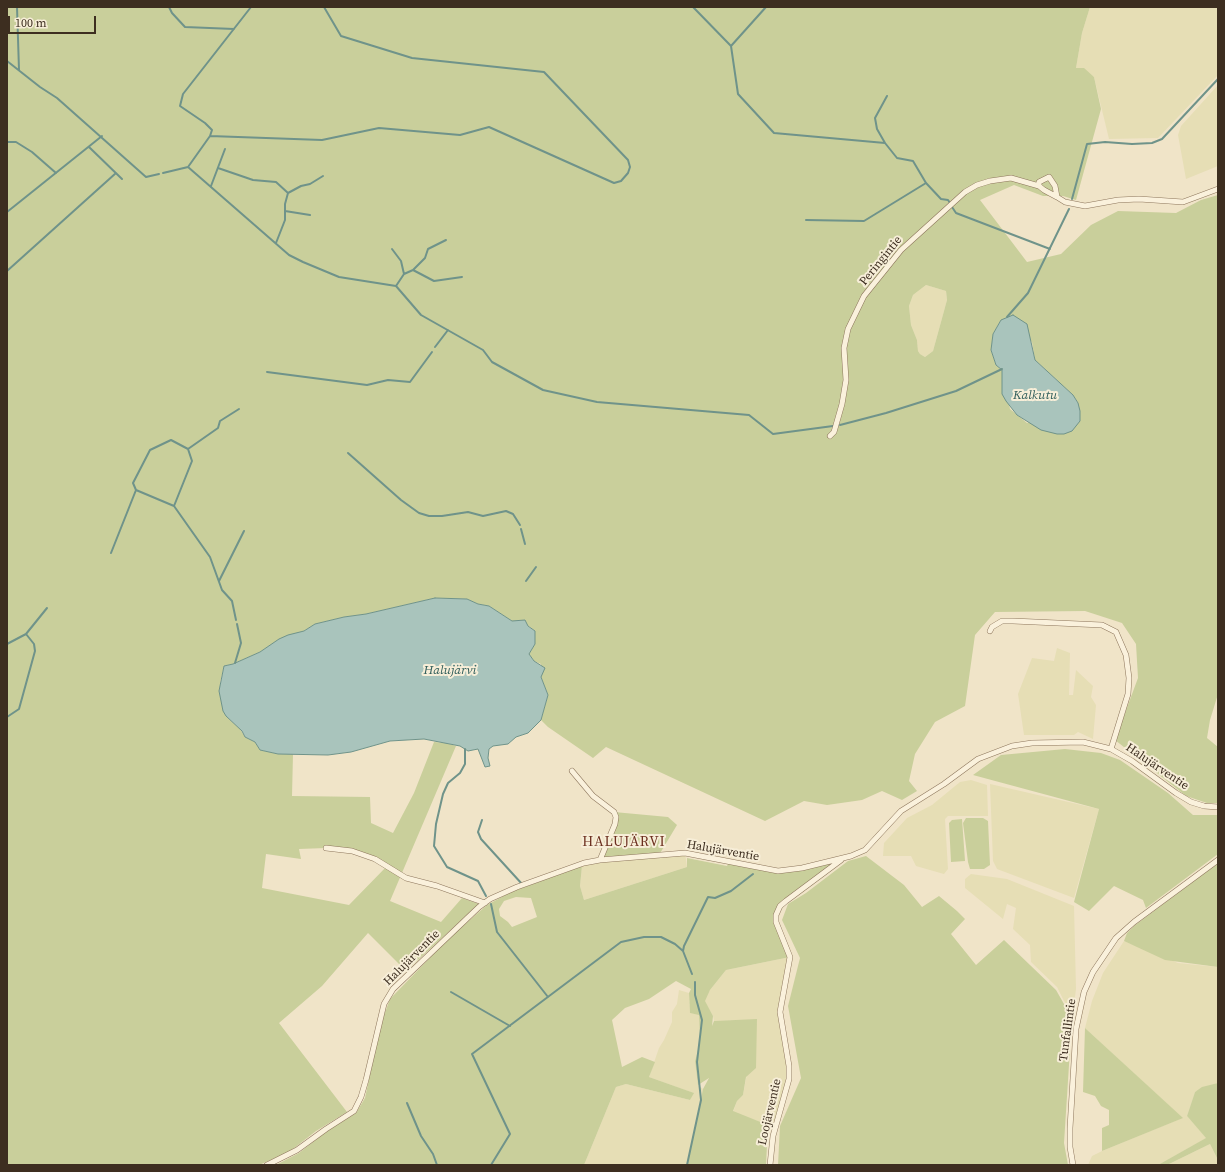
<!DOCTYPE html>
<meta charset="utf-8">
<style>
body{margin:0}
#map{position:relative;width:1225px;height:1172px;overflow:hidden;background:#f0e4c8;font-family:"Source Serif 4",serif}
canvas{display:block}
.frame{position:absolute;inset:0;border:8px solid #3d2e20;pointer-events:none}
.scale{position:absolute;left:8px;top:16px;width:88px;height:18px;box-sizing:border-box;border:2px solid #3d2e20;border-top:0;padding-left:5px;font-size:12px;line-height:14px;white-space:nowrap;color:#3d2e20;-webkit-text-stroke:3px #f7eed8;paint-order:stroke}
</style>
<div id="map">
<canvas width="1225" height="1172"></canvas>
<div class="frame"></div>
<div class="scale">100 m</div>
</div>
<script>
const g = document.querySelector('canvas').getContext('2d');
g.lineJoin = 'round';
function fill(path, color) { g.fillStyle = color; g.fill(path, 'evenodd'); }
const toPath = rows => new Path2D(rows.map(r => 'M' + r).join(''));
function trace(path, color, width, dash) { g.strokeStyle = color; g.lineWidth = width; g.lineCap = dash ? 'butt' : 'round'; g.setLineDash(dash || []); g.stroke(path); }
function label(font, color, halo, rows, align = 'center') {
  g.font = font + ' "Source Serif 4",serif'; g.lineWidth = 4; g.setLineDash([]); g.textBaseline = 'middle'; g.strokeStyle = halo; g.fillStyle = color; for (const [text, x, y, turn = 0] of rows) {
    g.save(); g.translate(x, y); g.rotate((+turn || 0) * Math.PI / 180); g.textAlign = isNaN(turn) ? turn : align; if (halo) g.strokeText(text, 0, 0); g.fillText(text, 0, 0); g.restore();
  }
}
const farmland = toPath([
 [1090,7,1218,7,1218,75,1158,138,1109,139,1094,77,1076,68,1082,33],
 [1218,85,1218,166,1186,179,1178,135,1181,126],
 [926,285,946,291,947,300,933,351,925,357,920,354,918,351,917,340,911,325,909,306,913,295],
 [1057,648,1070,653,1069,695,1073,695,1076,670,1093,686,1091,697,1096,705,1093,739,1078,732,1074,735,1024,735,1018,694,1032,658,1054,661],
 [971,780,987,785,988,816,948,816,945,819,948,869,944,874,916,866,911,856,883,856,884,843,907,818,932,805,960,782],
 [990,784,1099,809,1074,898,997,869,993,861],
 [685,853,687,867,584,900,580,886,582,866,600,860],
 [971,874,1007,879,1074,906,1076,989,1073,1012,1064,1001,1057,987,1031,962,1030,945,1013,929,1016,908,1007,904,1003,919,965,888,965,879],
 [1124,941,1178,963,1218,967,1218,1083,1195,1092,1187,1116,1207,1138,1158,1165,1088,1165,1092,1156,1102,1151,1182,1118,1085,1028,1092,1001,1103,973],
 [790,957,782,1002,789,1079,776,1120,768,1125,733,1112,737,1101,743,1095,757,1020,714,1021,713,1016,704,1001,710,990,726,970],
 [679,990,689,993,690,1013,699,1014,700,1042,695,1061,698,1085,703,1089,687,1165,584,1165,616,1087,626,1084,690,1100,693,1093,649,1077,659,1048,664,1040,672,1022,672,1012,677,1004],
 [1210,1144,1218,1160,1218,1165,1167,1165]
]);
const green = toPath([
 [7,7,1090,7,1082,33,1076,68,1084,68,1094,77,1101,109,1076,200,1063,196,1043,196,1014,185,980,200,1027,262,1061,254,1091,225,1118,211,1176,213,1201,200,1218,195,1218,694,1210,720,1207,738,1218,747,1218,803,1207,803,1186,796,1115,740,1138,678,1136,644,1122,623,1085,611,995,612,975,635,965,706,935,722,915,754,909,781,917,791,902,800,882,791,862,800,827,805,804,801,765,821,606,747,593,758,548,727,541,720,548,695,541,677,541,664,534,661,529,654,535,644,535,631,521,620,517,622,512,621,489,606,478,604,467,599,435,598,366,614,344,617,315,624,304,631,280,639,260,652,233,664,224,666,220,683,226,716,240,729,245,737,255,742,260,750,278,754,293,754,292,796,370,797,371,823,393,833,414,793,434,742,447,743,456,746,390,901,441,922,462,898,479,904,406,971,368,933,322,986,279,1023,347,1112,316,1131,289,1152,259,1165,7,1165],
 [926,285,946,291,947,300,933,351,925,357,920,354,918,351,917,340,911,325,909,306,913,295],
 [1001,320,1032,342,1035,360,1073,395,1078,403,1027,423,1010,409,1002,370,996,365,991,350,993,334],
 [326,848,375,859,388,865,349,905,262,888,266,854,301,859,299,849],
 [1065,749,1101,753,1120,760,1168,793,1193,815,1218,815,1218,854,1146,908,1143,900,1114,886,1089,911,1074,902,1099,809,973,775,1001,755],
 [614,812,668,817,677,825,659,855,600,860,615,824],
 [966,818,983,818,988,821,990,865,984,869,970,869,968,862,963,823],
 [962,819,965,861,951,862,949,823,952,820],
 [866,856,904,885,922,907,939,896,957,911,965,919,951,934,976,965,1004,940,1056,990,1072,1018,1064,1143,1068,1165,778,1165,780,1126,801,1078,788,1006,800,958,782,920,788,904,806,893,848,861],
 [687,858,727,866,729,862,778,871,842,858,786,901,776,915,790,957,726,970,710,990,705,1001,713,1016,712,1026,714,1021,757,1019,756,1068,746,1077,743,1095,737,1101,733,1111,768,1125,766,1165,687,1165,703,1089,709,1078,698,1085,695,1061,700,1042,699,1015,690,1013,689,993,691,989,676,981,649,999,625,1008,612,1020,622,1067,642,1057,655,1062,649,1077,694,1093,690,1100,626,1084,616,1087,584,1165,276,1165,299,1153,327,1131,356,1113,365,1098,381,1023,390,999,448,939,487,905,511,892,582,866,580,886,584,900,687,867],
 [516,897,531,898,537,917,512,927,508,922,500,916,499,909,504,901],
 [1218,863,1218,967,1165,960,1124,941,1127,933,1134,926],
 [1085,1028,1183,1118,1102,1151,1102,1128,1109,1125,1109,1110,1101,1106,1095,1096,1083,1092],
 [1218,1083,1218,1160,1210,1144,1167,1165,1158,1165,1206,1138,1187,1116,1195,1092,1202,1087]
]);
const water = toPath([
 [1013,315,1027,324,1035,360,1073,395,1078,403,1080,411,1080,421,1072,431,1064,434,1057,434,1041,430,1017,415,1006,401,1002,394,1002,370,996,365,991,350,993,334,1001,320,1013,315],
 [435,598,467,599,478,604,489,606,512,621,525,620,528,626,535,631,535,644,529,654,534,661,545,668,541,677,548,695,541,720,528,733,516,737,508,744,493,746,489,749,488,758,490,766,485,767,478,749,468,751,460,746,424,739,390,741,351,752,328,755,278,754,260,750,255,742,245,737,242,731,226,716,223,711,219,691,224,666,233,664,260,652,279,639,288,635,304,631,315,624,344,617,366,614,435,598]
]);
const stream = toPath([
 [17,7,19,70],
 [169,7,172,13,185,27,234,29],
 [693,7,731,46,738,94,774,133,885,143,897,158,913,161,926,183,941,199,948,200,950,203],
 [731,46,766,7],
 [7,61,40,87,57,98,146,177,159,174],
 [210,136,322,140,379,128,460,135,489,127,614,183,621,181,628,173,630,167,628,160,544,72,412,58,341,36,324,7],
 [7,142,16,142,32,152,56,173],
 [885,143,877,129,875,118,887,96],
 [89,147,122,179],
 [188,167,210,136,212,130,205,123,180,106,183,94,251,7],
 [218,168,253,180,276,182,288,193],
 [163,173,188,167,289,255,303,262,339,277,396,286,421,315,483,350,492,362,543,390,597,402,749,415,773,434,833,426],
 [211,186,225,149],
 [1072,199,1087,144,1105,142,1132,144,1152,143,1162,139,1218,79],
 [952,207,956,213,1050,249],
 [285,211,310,215],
 [7,212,102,136],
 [806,220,864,221,926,183],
 [276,243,285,220,285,204,288,193,301,186,310,184,323,176],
 [392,249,401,261,404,274],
 [413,270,434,281,462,277],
 [7,271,116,173],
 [396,286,404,274,413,270,425,258,428,249,446,240],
 [1007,317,1028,293,1069,209],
 [435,347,448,330],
 [267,372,367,385,388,380,410,382,432,352],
 [840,425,886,413,956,391,1002,369],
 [188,449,218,428,220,421,239,409],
 [348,453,401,500,419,513,429,516,442,516,468,512,483,516,506,511,513,514,520,525],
 [174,506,192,461,188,449,171,440,150,450,133,483,136,490,174,506,210,557,222,590,232,601,236,620],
 [521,529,525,544],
 [111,553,136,490],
 [219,581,244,531],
 [526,581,536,567],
 [7,644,26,634,47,608],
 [235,663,241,643,237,624],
 [7,717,19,709,35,651,34,644,26,634],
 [465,749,465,764,460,773,448,783,443,794,436,824,434,846,447,867,478,881,486,896],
 [482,820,478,832,481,839,522,884],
 [491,904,497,932,548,997],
 [683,951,684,946,708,897,715,898,731,891,753,874],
 [451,992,510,1026],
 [407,1103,421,1136,433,1154,437,1165],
 [491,1165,510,1134,472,1054,621,942,644,937,661,937,675,944,683,951,692,974],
 [687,1165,701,1100,697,1062,702,1020,695,995,695,982]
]);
const minor = toPath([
 [1057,197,1055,186,1049,177,1039,182,1039,186,1044,190,1057,197,1065,202,1085,206,1118,200,1139,199,1183,202,1218,189],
 [830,436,834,432,842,404,846,380,844,348,848,329,864,296,901,250,965,192,977,185,990,181,1011,178,1039,186],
 [990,631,992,627,1002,621,1013,621,1102,625,1116,632,1126,655,1129,678,1128,694,1111,749],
 [572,771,593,796,614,812,616,817,615,824,600,860],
 [326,848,352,851,375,859,406,878,437,886,485,903],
 [267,1165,297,1150,326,1129,354,1111,361,1097,366,1080,384,1004,393,989,479,907,490,899,517,887,584,863,600,860,685,853,778,871,802,868,851,856,865,850,901,811,944,784,978,759,1012,746,1032,743,1083,742,1111,749,1132,761,1176,793,1191,802,1204,806,1218,807],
 [770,1165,773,1136,789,1079,789,1066,780,1012,790,957,776,922,776,915,780,906,786,901,841,860],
 [1073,1165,1070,1147,1070,1128,1076,1029,1084,992,1093,972,1116,938,1134,922,1218,860]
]);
const streetNames = [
 ["Peringintie",881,261,-51],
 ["Halujärventie",1157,767,34],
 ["Halujärventie",723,851,10],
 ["Halujärventie",412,958,-45],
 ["Tunfallintie",1068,1030,-82],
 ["Loojärventie",770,1112,-77]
];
const waterNames = [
 ["Kalkutu",1035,396],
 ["Halujärvi",450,671]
];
const quarterNames = [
 ["HALUJÄRVI",624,842]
];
fill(farmland, '#e6deb5');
fill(green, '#c9cf9b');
fill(water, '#a9c4bc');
trace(water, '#6f938a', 1);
trace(stream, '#6f938a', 2);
trace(minor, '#8d765c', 6);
trace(minor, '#faf1dc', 5);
label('12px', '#3d2e20', '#f7eed8', streetNames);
label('italic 13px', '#2f5d5a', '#f7eed8', waterNames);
g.letterSpacing = '1px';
label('14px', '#6b2e1e', '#f7eed8', quarterNames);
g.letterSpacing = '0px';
</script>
